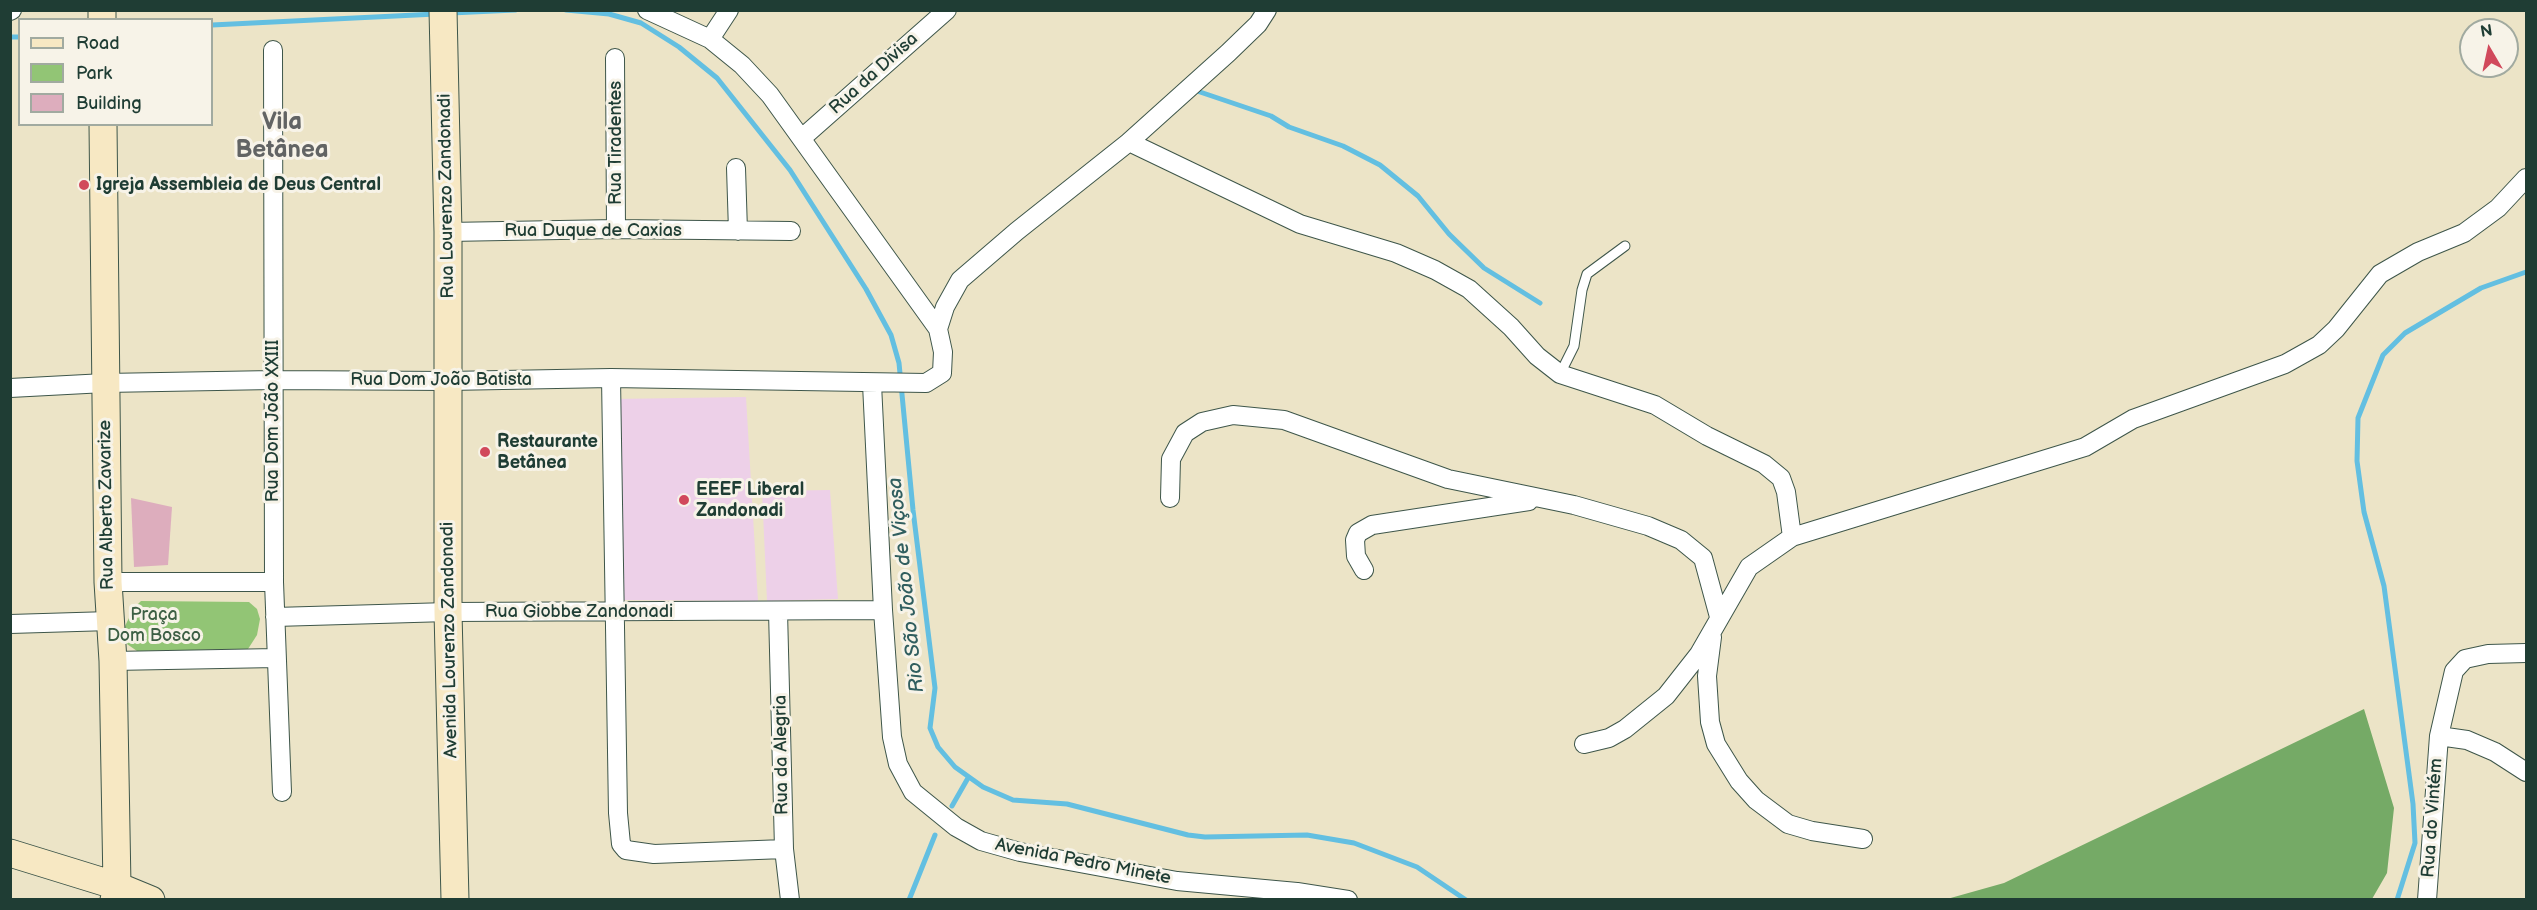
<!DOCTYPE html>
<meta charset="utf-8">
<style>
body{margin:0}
#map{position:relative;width:2537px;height:910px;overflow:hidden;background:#ece4c7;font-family:"Balsamiq Sans",sans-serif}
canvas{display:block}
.frame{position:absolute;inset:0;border:12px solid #1f3d34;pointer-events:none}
.legend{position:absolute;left:18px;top:18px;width:195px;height:108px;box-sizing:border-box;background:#f7f3e8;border:2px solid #a1aaa0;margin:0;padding:8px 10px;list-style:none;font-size:18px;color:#1f3d34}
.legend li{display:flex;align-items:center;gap:12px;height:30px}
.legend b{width:30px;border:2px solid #a1aaa0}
.north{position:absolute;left:2459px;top:18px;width:60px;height:60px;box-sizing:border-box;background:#f7f3e8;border:2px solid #a1aaa0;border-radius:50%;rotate:351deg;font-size:16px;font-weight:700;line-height:24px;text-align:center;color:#1f3d34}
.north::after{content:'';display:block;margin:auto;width:21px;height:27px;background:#d1495b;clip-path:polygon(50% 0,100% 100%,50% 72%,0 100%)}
</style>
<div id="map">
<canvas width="2537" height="910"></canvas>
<div class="frame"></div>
<ul class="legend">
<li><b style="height:8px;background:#f7e8c3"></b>Road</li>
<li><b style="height:16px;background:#92c575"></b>Park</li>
<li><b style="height:16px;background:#ddadbd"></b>Building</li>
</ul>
<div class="north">N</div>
</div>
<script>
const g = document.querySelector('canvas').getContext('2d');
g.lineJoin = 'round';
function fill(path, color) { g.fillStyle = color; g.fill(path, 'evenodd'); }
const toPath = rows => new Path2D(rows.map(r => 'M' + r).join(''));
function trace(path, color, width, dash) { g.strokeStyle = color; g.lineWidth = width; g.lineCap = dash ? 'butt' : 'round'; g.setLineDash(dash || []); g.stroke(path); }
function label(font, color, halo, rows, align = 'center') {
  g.font = font + ' "Balsamiq Sans",sans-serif'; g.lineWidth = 6; g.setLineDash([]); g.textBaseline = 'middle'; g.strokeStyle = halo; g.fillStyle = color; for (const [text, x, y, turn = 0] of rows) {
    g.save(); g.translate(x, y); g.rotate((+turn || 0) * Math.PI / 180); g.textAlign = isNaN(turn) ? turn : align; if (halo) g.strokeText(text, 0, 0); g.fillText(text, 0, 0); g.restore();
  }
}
const built = toPath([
 [746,397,758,601,621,600,612,399],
 [830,490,838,599,767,601,762,491]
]);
const green = toPath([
 [141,601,249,602,257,609,260,619,257,635,248,649,137,651,124,642,123,630,134,608]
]);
const forest = toPath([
 [2364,709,2394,808,2387,873,2372,899,1947,899,2004,883]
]);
const stream = toPath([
 [566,10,609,14,641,23,679,47,717,78,790,170,866,289,891,335,899,363,913,510,935,688,930,728,938,747,955,767,983,787,1013,800,1067,804,1188,835,1205,837,1307,835,1354,843,1417,867,1466,900],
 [451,13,515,10],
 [212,25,436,14],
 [10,37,20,37],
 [1200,92,1271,116,1289,127,1343,146,1380,165,1418,196,1449,234,1484,268,1540,303],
 [952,806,968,778],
 [909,900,935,835],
 [2397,900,2415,843,2413,804,2384,586,2364,512,2357,461,2358,418,2383,355,2405,333,2481,288,2526,272]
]);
const building = toPath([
 [131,498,172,507,168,565,134,567]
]);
const lane = toPath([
 [1560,374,1574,346,1582,290,1587,274,1625,246]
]);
const street = toPath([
 [647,10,710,39,742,65,770,95,938,329],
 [10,11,12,10],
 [710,39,729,10],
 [273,50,274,582,282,792],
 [615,58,616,229],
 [802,138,947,10],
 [1129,142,1300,224,1396,253,1435,270,1469,289,1511,327,1537,356,1560,374,1655,405,1707,436,1764,464,1781,478,1786,492,1792,537],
 [736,168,738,231],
 [448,232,616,229,791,231],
 [611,378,618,813,621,844,626,850,654,854,784,849],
 [872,384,883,610,892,737,898,764,913,792,956,827,981,841,1020,852,1177,881,1297,892,1348,900],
 [10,388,105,383,273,380,448,381,611,378,926,383,942,373,943,352,938,329,945,307,960,280,1017,231,1129,142,1228,53,1258,24,1267,10],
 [1170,498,1171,459,1185,433,1202,422,1233,415,1284,420,1448,479,1574,505,1648,526,1681,540,1703,558,1719,617],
 [1364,570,1356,556,1355,540,1358,533,1372,525,1529,501],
 [108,582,274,582],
 [778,611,784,849,790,900],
 [275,617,448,612,883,610],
 [10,624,110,621],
 [1712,637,1707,676,1710,722,1716,744,1739,781,1756,800,1788,824,1812,831,1863,839],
 [113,661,276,658],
 [2439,736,2467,740,2495,752,2526,772],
 [1584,744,1609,738,1625,729,1666,696,1699,654,1749,567,1792,537,2085,447,2133,419,2285,364,2319,345,2336,329,2380,274,2418,252,2464,233,2498,208,2526,178],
 [2427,900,2439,736,2454,671,2465,659,2488,654,2526,653]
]);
const secondary = toPath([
 [443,10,448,232,448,612,455,900],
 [102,20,102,10],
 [103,124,108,582,113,661,117,886,114,900],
 [10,853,117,886,151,900]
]);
const markers = [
 [84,185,6,"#d1495b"],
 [485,452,6,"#d1495b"],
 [684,500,6,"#d1495b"]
];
const streetNames = [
 ["Rua da Divisa",874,74,-42],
 ["Rua Tiradentes",616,143,-90],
 ["Rua Lourenzo Zandonadi",447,196,-91],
 ["Rua Duque de Caxias",593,231],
 ["Rua Dom João Batista",441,380],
 ["Rua Dom João XXIII",273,421,-90],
 ["Rua Alberto Zavarize",107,505,-91],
 ["Rua Giobbe Zandonadi",579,612],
 ["Avenida Lourenzo Zandonadi",450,640,-91],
 ["Rua da Alegria",782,755,-91],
 ["Rua do Vintém",2433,818,-86],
 ["Avenida Pedro Minete",1083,862,11]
];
const poiNames = [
 ["Igreja Assembleia de Deus Central",96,185],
 ["Restaurante",497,442],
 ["Betânea",497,463],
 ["EEEF Liberal",696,490],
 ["Zandonadi",696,511]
];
const parkNames = [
 ["Praça",154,615],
 ["Dom Bosco",154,636]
];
const waterNames = [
 ["Rio São João de Viçosa",907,585,-96]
];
const districtNames = [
 ["Vila",282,123],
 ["Betânea",282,151]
];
fill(built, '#edd0e8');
fill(green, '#92c575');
fill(forest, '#75aa66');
trace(stream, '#63bfe1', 5);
fill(building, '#ddadbd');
trace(lane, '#3e564a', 11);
trace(street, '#3e564a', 20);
trace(secondary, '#3e564a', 29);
trace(lane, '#fff', 9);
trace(street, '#fff', 18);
trace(secondary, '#f7e8c3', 27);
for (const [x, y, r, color] of markers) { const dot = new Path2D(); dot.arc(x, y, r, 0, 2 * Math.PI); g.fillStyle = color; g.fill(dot); trace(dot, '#f7f3e8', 2); }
label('18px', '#1f3d34', '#f7f3e8', streetNames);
label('bold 18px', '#1f3d34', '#f7f3e8', poiNames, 'left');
label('18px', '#3c5f44', '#f7f3e8', parkNames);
label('italic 20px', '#305e5f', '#f7f3e8', waterNames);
label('bold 24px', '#626464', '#f7f3e8', districtNames);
</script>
